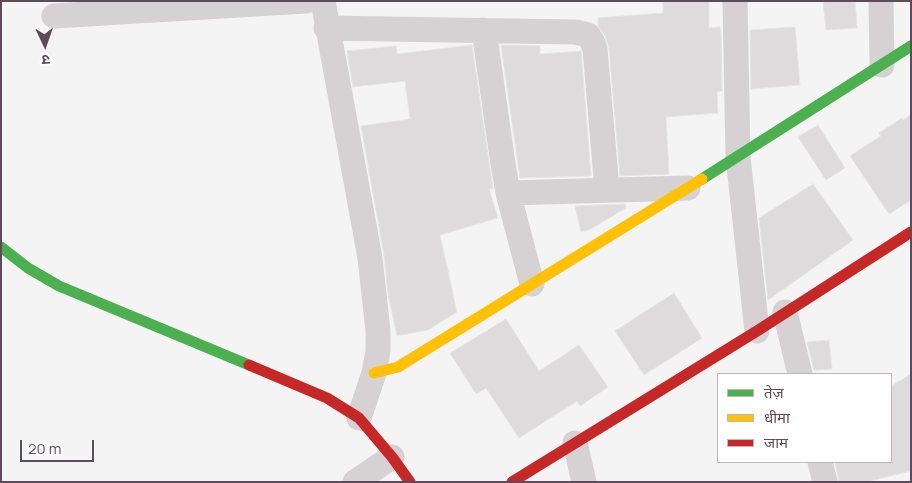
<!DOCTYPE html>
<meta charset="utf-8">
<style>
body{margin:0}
#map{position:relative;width:912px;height:483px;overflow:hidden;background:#f3f4f3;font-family:Manrope,"Noto Sans Devanagari",sans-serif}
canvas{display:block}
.frame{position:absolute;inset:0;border:2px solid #5e4b58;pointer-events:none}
.legend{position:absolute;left:717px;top:373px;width:175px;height:90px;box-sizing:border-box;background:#fff;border:1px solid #bfb7bc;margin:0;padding:6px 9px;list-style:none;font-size:15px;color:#5e4b58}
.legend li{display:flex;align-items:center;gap:10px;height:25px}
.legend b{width:25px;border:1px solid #bfb7bc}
.north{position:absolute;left:20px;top:20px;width:50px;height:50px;-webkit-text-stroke:4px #fff;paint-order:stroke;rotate:177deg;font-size:14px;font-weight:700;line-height:20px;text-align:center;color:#5e4b58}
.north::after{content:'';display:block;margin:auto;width:18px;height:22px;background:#5e4b58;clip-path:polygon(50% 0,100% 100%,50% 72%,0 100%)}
.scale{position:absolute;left:20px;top:440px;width:74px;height:22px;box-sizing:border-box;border:2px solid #5e4b58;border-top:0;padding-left:6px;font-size:15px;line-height:18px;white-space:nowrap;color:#5e4b58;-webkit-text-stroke:4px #fff;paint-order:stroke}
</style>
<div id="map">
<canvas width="912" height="483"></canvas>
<div class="frame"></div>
<ul class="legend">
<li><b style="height:6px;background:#4caf50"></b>तेज़</li>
<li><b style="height:6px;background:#ffc107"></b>धीमा</li>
<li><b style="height:6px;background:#c62828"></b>जाम</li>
</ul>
<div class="north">उ</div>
<div class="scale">20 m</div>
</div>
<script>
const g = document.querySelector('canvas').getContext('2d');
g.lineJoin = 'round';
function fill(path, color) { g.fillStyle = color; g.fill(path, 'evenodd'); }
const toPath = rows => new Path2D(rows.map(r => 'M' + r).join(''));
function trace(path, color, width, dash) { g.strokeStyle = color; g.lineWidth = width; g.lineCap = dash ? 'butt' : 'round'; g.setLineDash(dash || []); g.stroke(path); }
const building = toPath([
 [663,1,709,1,709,28,720,27,721,33,722,91,717,92,718,113,666,117,669,174,620,176,609,48,605,36,598,26,598,18,663,13,663,1],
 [823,1,855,1,857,28,826,30,823,1],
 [795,27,800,85,751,89,750,30,795,27],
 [472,45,493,189,489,189,498,218,440,235,457,312,428,330,397,336,388,294,384,255,361,126,410,119,405,81,353,87,347,51,396,46,397,54,472,45],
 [501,45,540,46,540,54,581,51,591,176,520,178,501,45],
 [911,115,911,200,889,214,850,156,881,136,879,133,902,118,903,120,911,115],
 [818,125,845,168,826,180,798,137,818,125],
 [813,184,853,240,768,300,759,218,813,184],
 [625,204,626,208,591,229,581,232,575,206,625,204],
 [674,293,702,338,644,375,615,331,674,293],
 [506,319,539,371,579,345,608,387,580,406,577,401,519,438,486,388,476,394,450,353,506,319],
 [829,340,832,369,814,370,807,342,829,340],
 [911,374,911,471,866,482,839,482,835,462,891,462,891,386,911,374]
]);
const street = toPath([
 [323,1,370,258,378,331,378,351,374,373,359,418],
 [735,1,738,157,757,331],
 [881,1,882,65],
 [54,16,306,1],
 [326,28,576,32,588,35,592,41,595,49,607,190],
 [484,30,503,164,508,193,532,284],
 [508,193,688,188],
 [785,312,800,374],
 [575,443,584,482],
 [820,462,825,482],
 [355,482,392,457]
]);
const fast = toPath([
 [702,179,911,46],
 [1,247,28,268,59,286,249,365]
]);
const slow = toPath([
 [374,373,398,367,702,179]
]);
const jam = toPath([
 [249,365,327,398,359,418,392,457,410,482],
 [512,482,757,331,911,232]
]);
fill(building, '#dddbdc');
trace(building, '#e6e5e5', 1);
trace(street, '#d6d2d4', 25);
trace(fast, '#4caf50', 11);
trace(slow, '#ffc107', 11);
trace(jam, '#c62828', 11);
</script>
